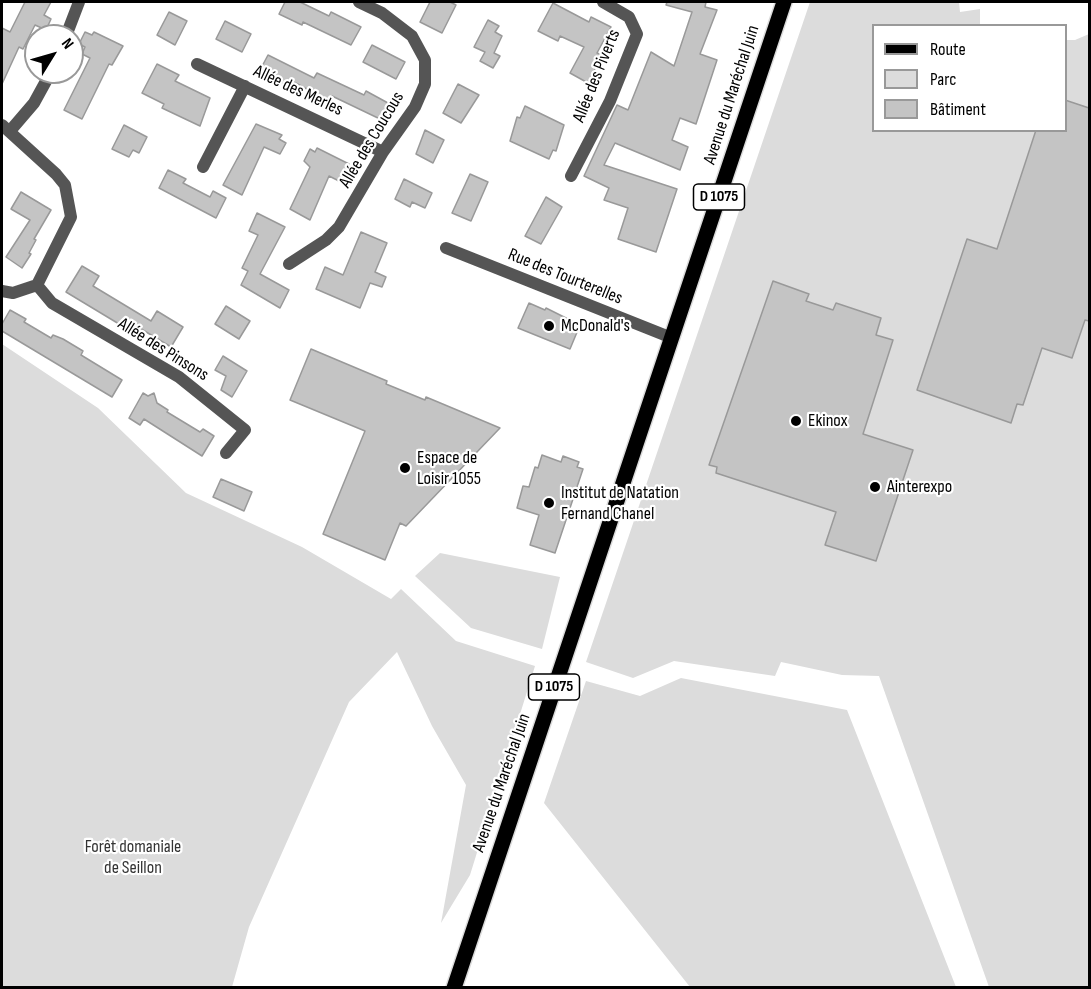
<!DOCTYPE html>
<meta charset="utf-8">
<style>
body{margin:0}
#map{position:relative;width:1091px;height:989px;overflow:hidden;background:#fff;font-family:"Sofia Sans Condensed",sans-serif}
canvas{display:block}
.frame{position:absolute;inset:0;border:3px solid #000;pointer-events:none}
.legend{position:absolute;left:872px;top:24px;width:195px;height:108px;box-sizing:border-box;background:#fff;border:2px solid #999;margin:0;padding:8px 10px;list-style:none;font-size:18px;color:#000}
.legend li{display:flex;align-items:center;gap:12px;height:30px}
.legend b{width:30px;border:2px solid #999}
.north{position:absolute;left:24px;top:24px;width:60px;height:60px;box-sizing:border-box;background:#fff;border:2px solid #999;border-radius:50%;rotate:53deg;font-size:16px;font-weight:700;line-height:24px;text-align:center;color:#000}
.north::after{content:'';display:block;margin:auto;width:21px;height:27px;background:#000;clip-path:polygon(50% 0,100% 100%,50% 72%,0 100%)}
</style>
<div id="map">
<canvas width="1091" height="989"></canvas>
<div class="frame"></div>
<ul class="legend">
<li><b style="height:8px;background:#000"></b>Route</li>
<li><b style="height:16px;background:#dcdcdc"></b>Parc</li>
<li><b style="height:16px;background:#c4c4c4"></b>Bâtiment</li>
</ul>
<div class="north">N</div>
</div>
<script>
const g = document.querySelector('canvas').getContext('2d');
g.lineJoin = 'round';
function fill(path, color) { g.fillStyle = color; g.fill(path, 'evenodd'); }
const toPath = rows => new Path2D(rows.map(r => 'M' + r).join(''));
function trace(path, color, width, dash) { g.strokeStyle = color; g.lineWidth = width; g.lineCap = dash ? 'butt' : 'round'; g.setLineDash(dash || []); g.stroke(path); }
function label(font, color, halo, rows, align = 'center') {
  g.font = font + ' "Sofia Sans Condensed",sans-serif'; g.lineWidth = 4.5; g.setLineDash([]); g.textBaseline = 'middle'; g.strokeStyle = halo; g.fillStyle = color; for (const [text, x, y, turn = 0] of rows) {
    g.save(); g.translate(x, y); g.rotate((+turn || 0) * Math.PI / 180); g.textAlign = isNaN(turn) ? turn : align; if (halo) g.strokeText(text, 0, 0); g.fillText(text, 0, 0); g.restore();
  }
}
const green = toPath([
 [810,2,959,2,960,12,980,9,980,25,874,26,874,130,1066,130,1066,40,1075,40,1089,34,1089,987,989,987,879,676,842,675,781,662,775,676,674,661,633,678,586,662],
 [2,344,98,408,186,493,302,547,391,599,401,589,456,641,535,666,470,875,441,923,466,785,432,726,397,652,349,702,249,927,232,987,2,987],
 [440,553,560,577,542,649,471,628,415,576],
 [681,678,847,710,956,987,690,987,544,803,586,681,640,696]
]);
const building = toPath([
 [25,2,51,2,44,15,51,19,46,30,35,25,23,49,19,47,2,84,2,28,10,32,25,2],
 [285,2,300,2,329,16,331,12,361,27,351,45,303,22,302,25,279,14,285,2],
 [430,2,450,2,456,5,442,33,420,22,430,2],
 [667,2,706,2,705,7,717,10,700,54,717,60,696,124,680,118,672,140,688,147,680,170,615,143,604,165,677,189,656,252,618,239,628,208,604,200,609,188,584,176,617,105,628,110,651,52,674,66,692,12,666,5,667,2],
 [553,3,589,22,591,17,611,27,597,53,602,55,588,83,570,73,584,47,560,36,558,41,538,31,553,3],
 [169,12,187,21,175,45,157,35,169,12],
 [488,20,499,26,495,32,502,36,494,53,500,56,493,68,480,61,485,52,474,47,488,20],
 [225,21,251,34,242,52,216,39,225,21],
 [85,32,92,35,94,32,123,46,112,65,109,64,82,119,64,110,90,58,82,54,85,47,79,44,85,32],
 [372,45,405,62,396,79,363,62,372,45],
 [268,55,314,78,317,73,364,95,366,91,388,103,380,119,332,96,329,101,292,81,289,87,259,72,268,55],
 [157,64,179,75,175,81,210,98,200,126,162,108,164,104,142,93,157,64],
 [458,84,479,95,461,123,443,113,458,84],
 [1065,100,1089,108,1089,321,1085,320,1072,358,1042,348,1023,405,1017,404,1011,423,917,390,967,239,997,249,1036,130,1065,130,1065,100],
 [525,106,564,125,556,151,553,150,549,159,510,141,517,117,520,118,525,106],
 [256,124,282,135,279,139,286,143,280,154,264,147,242,195,223,185,256,124],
 [124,125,147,137,139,153,133,150,129,157,112,149,124,125],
 [425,130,444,140,433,163,416,154,425,130],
 [317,148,349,164,341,182,329,176,310,220,290,209,310,167,304,161,310,149,315,152,317,148],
 [168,170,186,179,183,183,210,197,213,191,226,198,216,218,159,188,168,170],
 [470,174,488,182,471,221,452,213,470,174],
 [404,179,432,193,425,208,412,202,410,207,395,199,404,179],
 [21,192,51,210,34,239,36,240,29,253,31,254,22,268,6,257,30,220,11,209,21,192],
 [546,197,562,207,541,244,525,236,546,197],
 [257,213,285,227,260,274,289,290,280,308,241,285,248,271,242,268,258,235,249,231,257,213],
 [361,232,387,243,375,272,386,277,382,287,370,283,360,308,316,289,325,267,343,275,361,232],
 [82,266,99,276,93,286,151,321,157,311,183,327,171,347,128,321,124,327,66,292,82,266],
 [773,281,809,294,806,301,833,310,836,303,881,318,876,335,893,340,863,434,913,450,876,561,825,545,836,512,716,473,717,467,709,465,773,281],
 [529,303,545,310,546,308,580,325,570,349,518,328,529,303],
 [226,306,250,321,239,339,215,324,226,306],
 [10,310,26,319,24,322,51,338,53,335,63,339,83,351,81,355,122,380,112,397,2,331,2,324,10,310],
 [311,349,387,381,386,384,425,400,426,397,500,428,406,526,400,523,385,560,323,534,365,431,290,400,311,349],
 [223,356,247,371,232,397,221,390,226,376,215,370,223,356],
 [143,393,148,396,154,393,157,403,168,410,167,412,200,432,203,429,214,436,202,456,144,419,140,425,129,418,143,393],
 [542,455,561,462,563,456,579,462,577,467,583,469,555,553,530,545,539,515,517,508,523,486,529,487,535,467,538,468,542,455],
 [221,479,252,492,244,511,213,497,221,479]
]);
const street = toPath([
 [66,36,79,2],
 [197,64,383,152],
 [2,125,56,174,65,185,71,217,37,285,13,293,2,291],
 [10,131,34,103,51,72],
 [203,167,245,86],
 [571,176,610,101,637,34,629,17,603,2],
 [446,248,672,338],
 [289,264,326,240,339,227,383,152,415,107,425,84,425,60,412,36,382,13,359,2],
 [37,285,52,303,179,377,245,430,226,453]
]);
const primary = toPath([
 [454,988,784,2]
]);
const markers = [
 [549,326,6,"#000"],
 [796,421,6,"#000"],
 [405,468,6,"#000"],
 [875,487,6,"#000"],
 [549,503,6,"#000"]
];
const shields = [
 [719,197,51],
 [554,687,51]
];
const shieldNames = [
 ["D 1075",719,197],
 ["D 1075",554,687]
];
const streetNames = [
 ["Allée des Piverts",597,76,-68],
 ["Allée des Merles",298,91,25],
 ["Avenue du Maréchal Juin",732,95,-72],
 ["Allée des Coucous",372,140,-59],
 ["Rue des Tourterelles",565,277,22],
 ["Allée des Pinsons",163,350,32],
 ["Avenue du Maréchal Juin",502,783,-71]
];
const poiNames = [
 ["McDonald's",561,326],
 ["Ekinox",808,421],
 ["Espace de",417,458],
 ["Loisir 1055",417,479],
 ["Ainterexpo",887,487],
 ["Institut de Natation",561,493],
 ["Fernand Chanel",561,514]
];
const parkNames = [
 ["Forêt domaniale",133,847],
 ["de Seillon",133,868]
];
fill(green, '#dcdcdc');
fill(building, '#c4c4c4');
trace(building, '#999', 1.5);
trace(primary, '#dbdbdb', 18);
trace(street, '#555', 12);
trace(primary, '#000', 15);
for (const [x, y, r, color] of markers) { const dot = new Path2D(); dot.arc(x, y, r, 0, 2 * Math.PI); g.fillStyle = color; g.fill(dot); trace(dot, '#fff', 2); }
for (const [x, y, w] of shields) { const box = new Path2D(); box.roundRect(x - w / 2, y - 13, w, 26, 4.5); g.fillStyle = '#fff'; g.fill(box); trace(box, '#000', 1.5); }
label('bold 16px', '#000', null, shieldNames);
label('18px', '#000', '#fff', streetNames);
label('18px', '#000', '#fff', poiNames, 'left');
label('18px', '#333', '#fff', parkNames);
</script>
